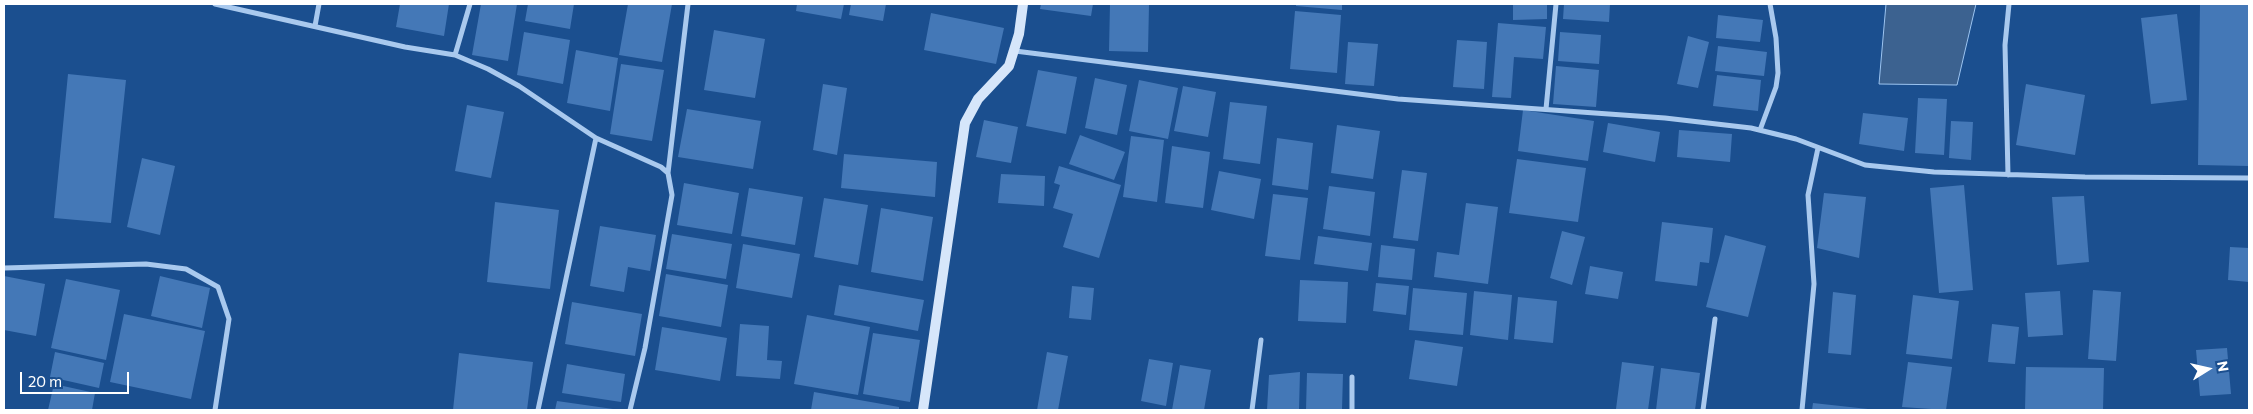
<!DOCTYPE html>
<style>
body{margin:0}
#map{position:relative;width:2253px;height:414px;overflow:hidden;background:#1b4f8f;font-family:Commissioner,sans-serif}
canvas{display:block}
.frame{position:absolute;inset:0;border:5px solid #fff;pointer-events:none}
.north{position:absolute;left:2183px;top:344px;width:50px;height:50px;-webkit-text-stroke:4px #1b4f8f;paint-order:stroke;rotate:80deg;font-size:14px;font-weight:700;line-height:20px;text-align:center;color:#fff}
.north::after{content:'';display:block;margin:auto;width:18px;height:22px;background:#fff;clip-path:polygon(50% 0,100% 100%,50% 72%,0 100%)}
.scale{position:absolute;left:20px;top:372px;width:109px;height:22px;box-sizing:border-box;border:2px solid #fff;border-top:0;padding-left:6px;font-size:15px;line-height:18px;white-space:nowrap;color:#fff;-webkit-text-stroke:4px #1b4f8f;paint-order:stroke}
</style>
<div id="map">
<canvas width="2253" height="414"></canvas>
<div class="frame"></div>
<div class="north">N</div>
<div class="scale">20 m</div>
</div>
<script>
const g = document.querySelector('canvas').getContext('2d');
g.lineJoin = 'round';
function fill(path, color) { g.fillStyle = color; g.fill(path, 'evenodd'); }
const toPath = rows => new Path2D(rows.map(r => 'M' + r).join(''));
function trace(path, color, width, dash) { g.strokeStyle = color; g.lineWidth = width; g.lineCap = dash ? 'butt' : 'round'; g.setLineDash(dash || []); g.stroke(path); }
const water = toPath([
 [1886,4,1976,4,1957,85,1879,84,1886,4]
]);
const building = toPath([
 [400,4,449,4,444,36,396,27],
 [481,4,517,4,508,61,472,55],
 [528,4,574,4,570,29,525,21],
 [628,4,672,4,662,62,619,55],
 [797,4,844,4,841,19,796,11],
 [851,4,886,4,883,21,849,15],
 [1041,4,1093,4,1091,16,1040,9],
 [1110,4,1149,5,1148,52,1109,51],
 [1296,4,1342,4,1342,10,1296,6],
 [1513,4,1547,4,1547,19,1513,20],
 [1564,4,1610,4,1609,22,1563,19],
 [2200,4,2249,4,2249,166,2198,165],
 [1295,11,1341,15,1337,73,1290,69],
 [931,13,1004,28,996,64,924,50],
 [2177,14,2187,100,2151,104,2141,18],
 [1718,15,1763,20,1760,42,1716,38],
 [1498,23,1546,27,1543,59,1514,57,1511,98,1492,97],
 [714,30,765,39,755,98,704,90],
 [524,32,570,40,563,84,517,75],
 [1560,32,1601,35,1599,64,1558,61],
 [1688,36,1709,42,1698,88,1677,84],
 [1457,40,1487,42,1484,89,1453,87],
 [1348,42,1378,44,1374,86,1345,84],
 [1718,46,1767,52,1764,76,1715,71],
 [576,50,618,58,610,111,567,103],
 [621,64,664,70,652,141,610,134],
 [1556,66,1599,70,1596,107,1553,104],
 [1038,70,1077,77,1066,134,1026,126],
 [68,74,126,80,111,223,54,218],
 [1717,75,1761,80,1758,111,1713,106],
 [1095,78,1127,85,1117,135,1085,128],
 [1139,80,1178,88,1168,139,1129,131],
 [823,84,847,88,837,155,813,150],
 [2026,84,2085,95,2075,155,2016,145],
 [1183,86,1216,92,1208,137,1174,131],
 [1918,98,1947,99,1944,155,1915,153],
 [1230,102,1267,106,1260,164,1223,159],
 [467,105,504,112,491,178,455,171],
 [687,109,761,121,753,169,678,157],
 [1523,110,1594,121,1588,161,1518,151],
 [1863,113,1908,118,1904,151,1859,144],
 [984,120,1018,127,1011,163,976,157],
 [1951,121,1973,122,1971,160,1949,158],
 [1608,123,1660,132,1655,162,1603,152],
 [1337,125,1380,131,1373,179,1331,173],
 [1679,130,1732,134,1730,162,1677,157],
 [1080,135,1125,152,1114,180,1069,164],
 [1131,136,1164,140,1157,202,1123,197],
 [1277,138,1313,143,1308,190,1272,185],
 [1172,146,1210,152,1203,208,1165,203],
 [844,154,937,162,935,197,841,188],
 [142,158,175,166,160,235,127,227],
 [1517,159,1586,168,1578,222,1509,213],
 [1059,166,1121,185,1099,258,1063,247,1073,214,1053,208,1060,185,1054,183],
 [1402,170,1427,173,1418,241,1393,238],
 [1219,171,1261,179,1254,219,1211,210],
 [1001,174,1045,176,1044,206,998,203],
 [684,183,739,193,732,234,677,225],
 [1964,185,1973,290,1939,293,1930,188],
 [1329,186,1375,192,1370,236,1323,229],
 [749,188,803,197,795,245,741,236],
 [1824,193,1866,197,1859,258,1817,248],
 [1273,194,1308,198,1300,260,1265,256],
 [2084,196,2089,262,2057,265,2052,197],
 [824,198,868,205,858,265,814,257],
 [495,202,559,210,550,289,487,282],
 [1466,203,1498,207,1488,284,1434,277,1437,252,1459,255],
 [881,208,933,217,923,281,871,272],
 [1662,222,1713,228,1709,263,1700,262,1697,286,1655,281],
 [600,226,656,235,650,271,628,267,624,292,590,286],
 [1562,231,1585,237,1572,285,1550,278],
 [672,234,732,244,726,279,666,269],
 [1725,235,1766,246,1748,317,1706,307],
 [1318,236,1372,243,1368,271,1314,264],
 [743,244,800,254,792,298,736,288],
 [1381,245,1415,249,1412,280,1378,277],
 [2230,247,2249,248,2249,282,2228,280],
 [1590,266,1623,272,1618,299,1585,294],
 [666,274,728,285,721,327,659,316],
 [4,276,45,284,36,336,4,330],
 [160,276,210,288,202,328,151,316],
 [66,279,120,290,106,360,51,348],
 [1300,280,1348,282,1346,323,1298,321],
 [1376,283,1409,286,1406,315,1373,311],
 [839,285,924,300,918,331,834,315],
 [1072,286,1094,288,1091,320,1069,318],
 [1413,288,1467,293,1463,335,1409,330],
 [2093,290,2121,292,2116,361,2088,359],
 [1474,291,1512,295,1508,340,1470,335],
 [2060,291,2063,335,2028,337,2025,293],
 [1833,292,1856,295,1851,355,1828,353],
 [1913,295,1959,301,1952,359,1906,354],
 [1518,297,1557,301,1553,343,1514,339],
 [572,302,642,314,635,356,565,344],
 [124,314,205,331,191,399,110,382],
 [807,315,870,327,858,395,794,384],
 [740,324,769,326,767,360,782,361,780,379,736,376],
 [1992,324,2019,327,2015,364,1988,362],
 [662,327,727,338,720,381,655,370],
 [873,333,920,340,910,402,863,394],
 [1415,340,1463,347,1457,386,1409,379],
 [2227,348,2231,394,2200,396,2196,350],
 [55,352,104,363,99,388,50,377],
 [1047,352,1068,356,1058,410,1037,410],
 [459,353,533,362,527,410,453,410],
 [1149,359,1173,363,1166,406,1141,401],
 [1622,362,1654,366,1648,410,1616,409],
 [1908,362,1952,367,1946,410,1902,407],
 [567,364,625,374,621,402,562,393],
 [1180,365,1211,370,1204,410,1172,410],
 [2026,367,2104,368,2103,410,2025,410],
 [1661,368,1700,373,1695,410,1656,410],
 [1300,372,1299,410,1267,410,1269,375],
 [1307,373,1343,374,1342,410,1306,410],
 [54,384,95,393,92,410,48,410],
 [814,392,899,407,899,410,811,410],
 [557,401,613,409,613,410,555,410],
 [1813,403,1868,409,1868,410,1812,410]
]);
const street = toPath([
 [215,4,405,47,455,55,488,69,519,86,596,138,661,167,668,173,672,195,645,348,630,410],
 [315,26,319,4],
 [1015,51,1398,99,1665,118,1751,128,1796,139,1865,165,1934,172,2085,177,2249,178],
 [455,55,470,4],
 [1546,109,1556,4],
 [1760,130,1776,87,1778,73,1776,38,1770,4],
 [668,173,688,4],
 [2008,175,2005,45,2009,4],
 [4,268,146,264,186,269,218,287,229,319,215,410],
 [1352,377,1352,410],
 [538,410,596,138],
 [1252,410,1261,340],
 [1703,410,1715,319],
 [1802,410,1814,284,1808,195,1818,148]
]);
const secondary = toPath([
 [923,410,965,123,978,99,1009,66,1019,34,1023,4]
]);
fill(water, '#3c6290');
trace(water, '#9cc4f0', 1);
fill(building, '#4478b7');
trace(street, '#a9c9ee', 5);
trace(secondary, '#d6e6fa', 10);
</script>
